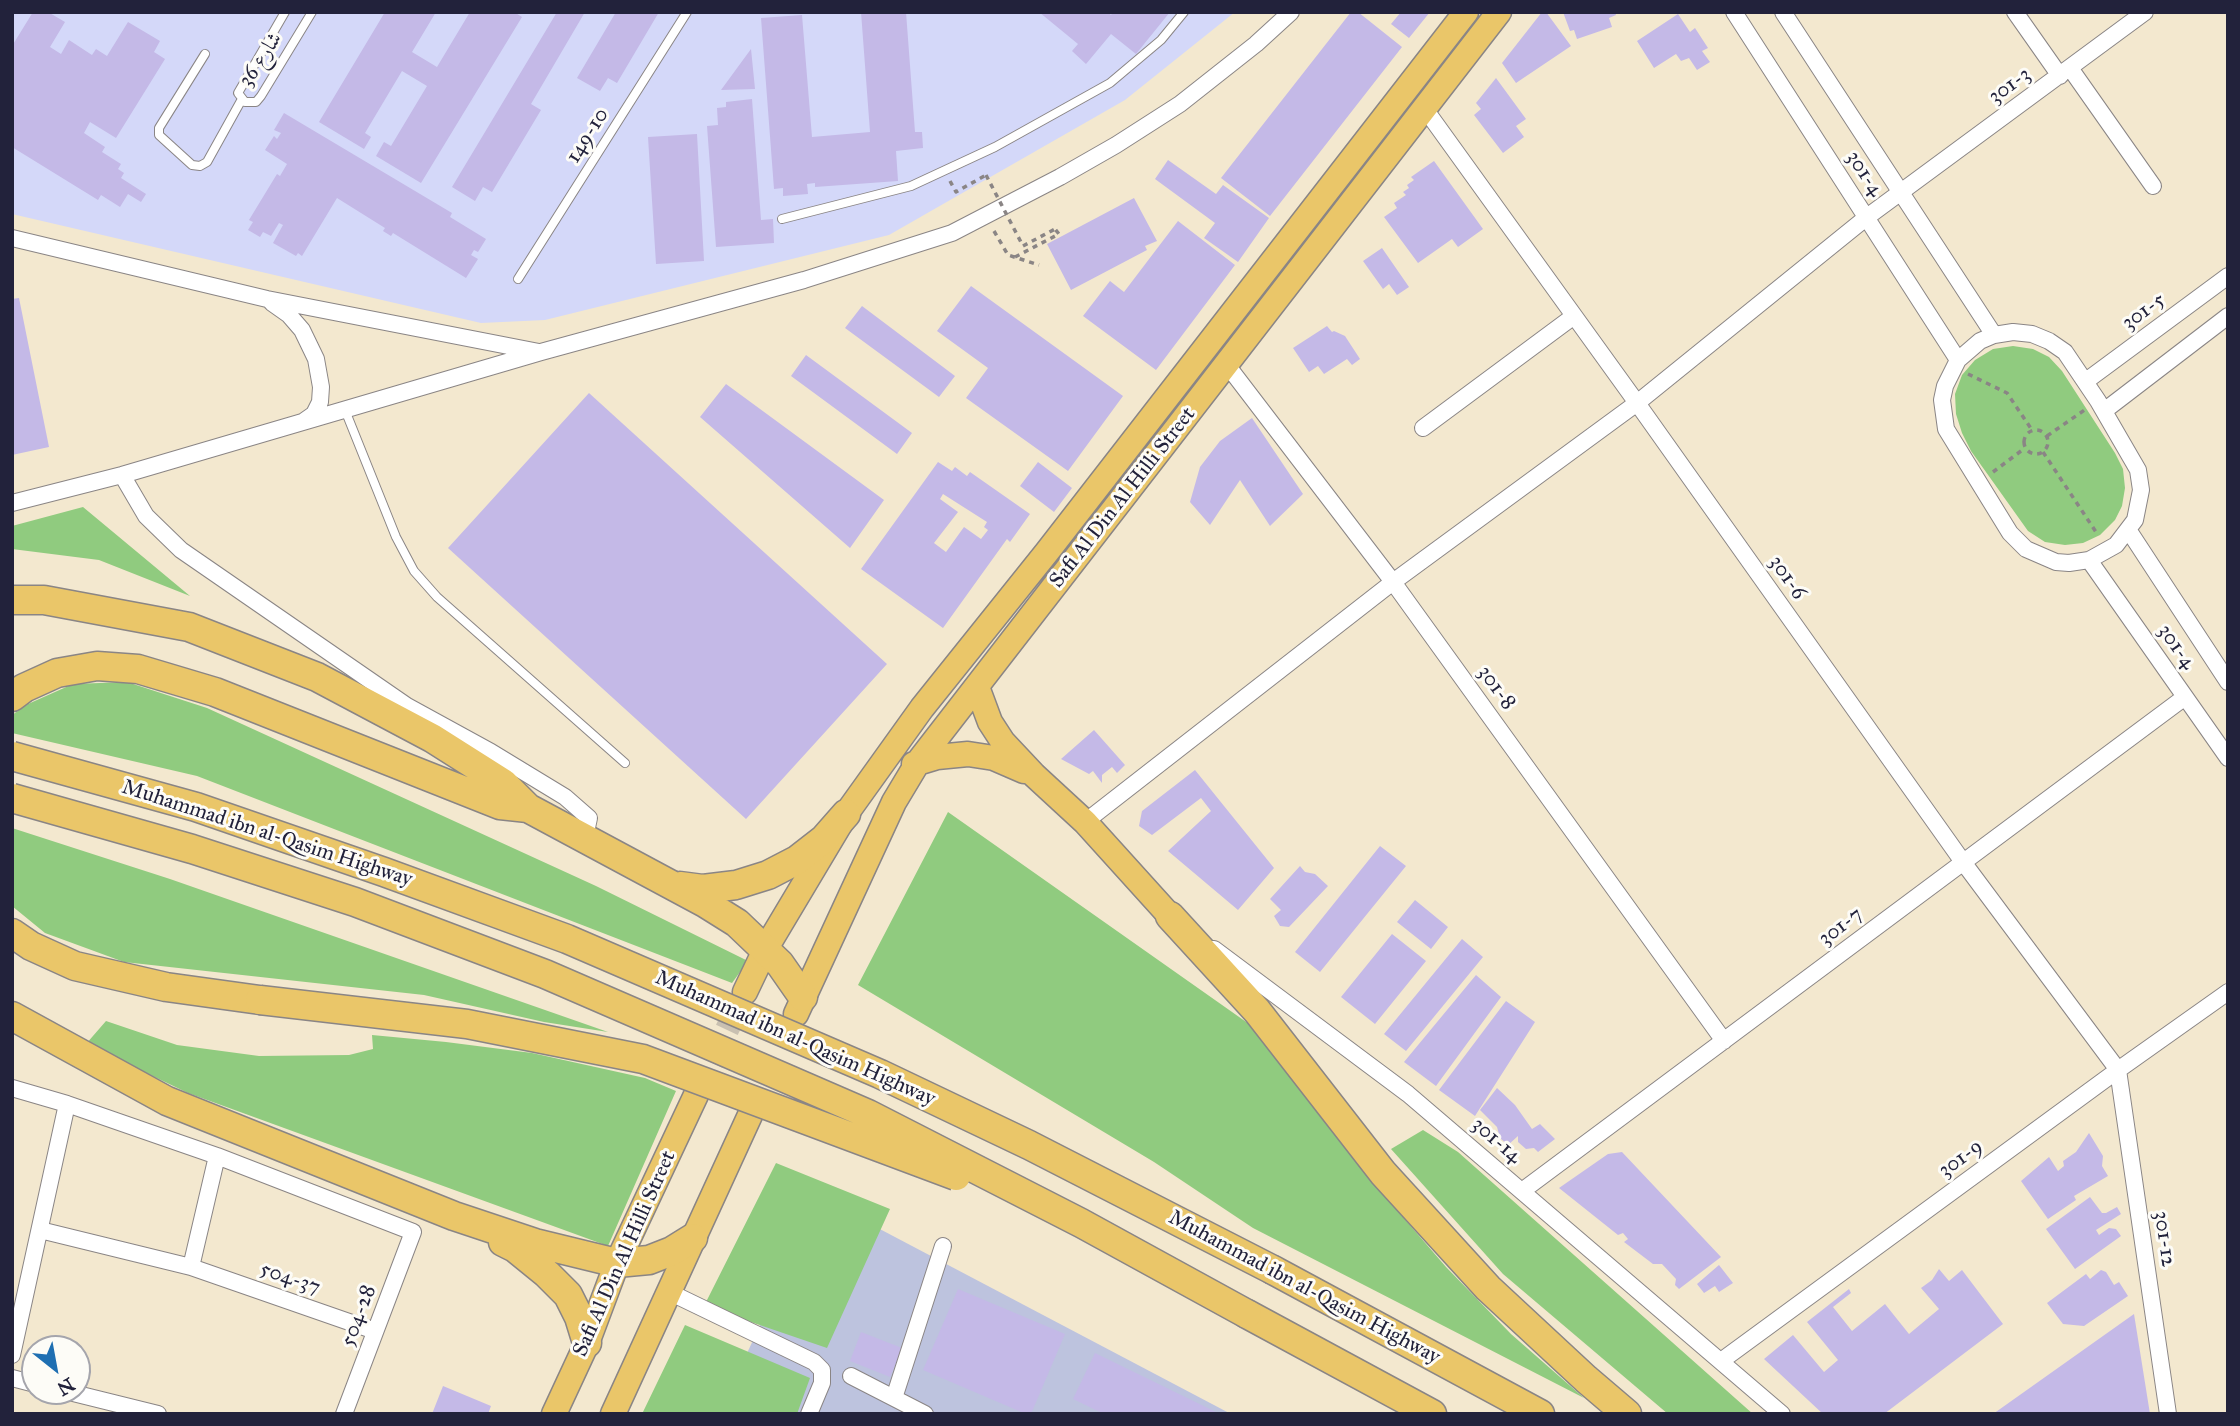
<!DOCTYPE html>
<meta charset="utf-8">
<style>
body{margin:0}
#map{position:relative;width:2240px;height:1426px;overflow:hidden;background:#f3e8cf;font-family:"IM FELL Great Primer",serif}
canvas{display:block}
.frame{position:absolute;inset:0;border:14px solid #22223b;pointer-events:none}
.north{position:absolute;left:21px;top:1335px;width:70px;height:70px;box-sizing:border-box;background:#fdfcf7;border:2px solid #a5a5ac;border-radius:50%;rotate:149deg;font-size:19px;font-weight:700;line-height:28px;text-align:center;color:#22223b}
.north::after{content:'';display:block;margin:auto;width:24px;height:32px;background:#1f6fb2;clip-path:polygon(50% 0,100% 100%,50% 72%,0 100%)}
</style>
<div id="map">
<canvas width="2240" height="1426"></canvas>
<div class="frame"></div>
<div class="north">N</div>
</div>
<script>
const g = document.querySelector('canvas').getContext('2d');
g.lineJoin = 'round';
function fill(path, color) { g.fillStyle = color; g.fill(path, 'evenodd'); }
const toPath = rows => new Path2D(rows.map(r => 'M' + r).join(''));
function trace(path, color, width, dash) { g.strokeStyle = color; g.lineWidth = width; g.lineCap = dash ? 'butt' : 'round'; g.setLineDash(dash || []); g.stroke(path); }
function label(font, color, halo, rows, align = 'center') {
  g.font = font + ' "IM FELL Great Primer",Amiri,serif'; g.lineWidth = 6; g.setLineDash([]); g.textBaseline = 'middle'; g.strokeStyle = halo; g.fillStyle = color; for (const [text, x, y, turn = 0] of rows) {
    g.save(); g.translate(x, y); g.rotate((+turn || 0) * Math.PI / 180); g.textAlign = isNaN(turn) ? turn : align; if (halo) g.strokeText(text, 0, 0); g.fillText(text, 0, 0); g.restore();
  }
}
const built = toPath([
 [12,12,1235,12,1125,100,889,235,545,320,481,323,12,214]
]);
const industrial = toPath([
 [819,1197,1231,1414,719,1414]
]);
const green = toPath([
 [2013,346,2033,349,2049,357,2062,371,2115,453,2123,469,2125,488,2122,506,2115,520,2100,535,2083,543,2065,545,2045,542,2028,531,1971,451,1962,433,1956,414,1955,394,1962,375,1975,360,1993,349],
 [83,507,190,596,99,560,12,549,12,526],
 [127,682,207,708,596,886,748,961,732,983,197,776,12,733,12,715,28,704,73,684],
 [948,812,1259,1031,1298,1086,1383,1194,1446,1267,1511,1334,1584,1398,1253,1228,1154,1162,858,985],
 [12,828,170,879,608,1032,544,1022,424,995,124,962,45,933,12,906],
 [106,1021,177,1045,259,1056,349,1055,373,1049,372,1035,446,1042,532,1053,645,1078,676,1091,608,1246,188,1093,86,1044],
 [1423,1130,1458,1152,1753,1414,1668,1414,1503,1274,1391,1149],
 [776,1163,890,1209,827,1348,704,1306],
 [685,1325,810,1378,797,1414,642,1414]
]);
const building = toPath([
 [33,12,48,12,65,22,50,47,61,54,69,40,92,55,96,49,107,56,128,22,160,41,154,52,165,59,116,138,90,122,84,133,105,147,102,152,121,164,118,169,124,173,121,178,146,194,141,202,128,194,120,207,101,195,98,200,12,147,12,46],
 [385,12,436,12,412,52,437,67,470,12,514,12,522,17,421,183,376,156,384,142,391,146,427,86,402,71,365,133,371,137,364,149,319,122],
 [557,12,585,12,531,104,541,110,492,192,483,187,475,201,452,187],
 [616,12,659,12,617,83,608,78,600,91,577,78],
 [861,12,906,12,915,132,922,132,923,148,896,151,898,181,815,187,815,183,807,184,808,194,783,196,783,188,774,189,761,18,802,15,812,137,870,132],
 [1039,12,1108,12,1111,15,1113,12,1170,12,1136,54,1111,34,1086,64,1072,51,1078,44],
 [1351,12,1358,12,1402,47,1270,216,1221,178],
 [1401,12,1430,12,1409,38,1391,24],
 [1542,12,1546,12,1571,46,1516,83,1502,63],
 [1563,12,1615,12,1616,15,1609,18,1612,27,1577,39,1574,30,1570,31],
 [1678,14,1690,32,1695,28,1708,48,1702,51,1710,62,1697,70,1689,58,1681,61,1676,54,1654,68,1637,41],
 [751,49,755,89,721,90],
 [1496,78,1526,119,1516,126,1524,137,1503,153,1474,115,1481,109,1476,103],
 [752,99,761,220,773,219,774,243,716,247,707,126,718,125,717,108,726,107,726,102],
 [284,113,452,213,450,217,486,239,478,252,474,250,471,255,478,259,466,278,393,233,391,236,383,231,385,228,337,198,302,256,298,253,296,256,273,243,283,225,279,223,271,236,263,232,260,237,248,230,253,222,249,220,277,174,280,176,287,164,265,150,274,136,277,139,281,133,274,130],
 [697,134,704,261,656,264,648,137],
 [1168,160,1216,194,1223,185,1269,218,1238,262,1204,238,1215,223,1155,179],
 [1434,161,1483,229,1458,247,1452,239,1418,263,1384,217,1397,208,1394,203,1406,195,1403,192,1409,188,1407,185,1414,180,1411,177],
 [1134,198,1157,241,1145,246,1147,250,1071,290,1047,244],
 [1178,221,1235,265,1156,370,1083,316,1110,281,1124,292],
 [1382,248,1409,287,1397,295,1389,284,1383,289,1363,261],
 [971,286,1123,396,1068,471,966,398,988,368,937,331],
 [19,298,49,447,12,455,12,299],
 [862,306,955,376,939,397,845,328],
 [1327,326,1332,332,1334,331,1345,336,1360,359,1352,365,1347,359,1324,374,1318,366,1309,372,1293,348],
 [806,355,912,433,897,454,791,376],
 [726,384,884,500,850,548,700,417],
 [589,393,887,664,746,819,448,548],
 [1252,418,1303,494,1270,526,1240,480,1210,525,1190,502,1200,467,1220,441],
 [938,462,952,471,955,467,967,476,970,472,1030,514,1010,542,1007,539,943,628,861,569],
 [943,494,987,522,984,527,988,530,981,539,964,527,946,552,934,543,958,512,940,499],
 [1038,462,1072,488,1054,512,1020,486],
 [1094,730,1125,765,1117,773,1112,767,1102,775,1102,783,1093,771,1089,774,1061,759],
 [1195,770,1274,868,1238,910,1168,851,1211,811,1201,798,1152,835,1139,826,1142,811],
 [1380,846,1406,866,1320,972,1295,952],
 [1300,866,1305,872,1315,874,1328,886,1289,927,1280,926,1274,916,1281,910,1270,899],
 [1415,900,1448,927,1431,949,1397,922],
 [1392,934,1426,961,1375,1024,1341,997],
 [1462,939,1483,957,1406,1051,1384,1034],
 [1476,975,1501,997,1436,1086,1404,1062],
 [1506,1001,1535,1022,1475,1116,1439,1090],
 [1497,1088,1515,1105,1532,1129,1540,1124,1555,1139,1538,1152,1534,1148,1526,1149,1518,1142,1518,1136,1508,1145,1500,1138,1497,1127,1480,1110],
 [2089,1133,2103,1156,2102,1166,2108,1176,2074,1196,2076,1200,2048,1219,2021,1181,2049,1157,2058,1171,2064,1166,2063,1161,2076,1152],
 [1622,1152,1721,1257,1679,1289,1675,1285,1676,1279,1662,1264,1653,1264,1624,1242,1628,1239,1623,1233,1618,1235,1559,1188,1608,1154],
 [2090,1197,2102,1213,2106,1213,2117,1207,2121,1214,2096,1230,2099,1235,2109,1228,2116,1229,2121,1236,2075,1269,2046,1229],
 [1719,1265,1733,1283,1719,1292,1715,1286,1704,1293,1697,1284],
 [1939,1269,1949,1281,1962,1270,2003,1324,1884,1414,1823,1414,1764,1359,1793,1335,1824,1372,1838,1360,1807,1322,1849,1289,1851,1293,1833,1307,1852,1331,1885,1304,1909,1334,1939,1309,1921,1288,1932,1280],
 [2101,1270,2106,1272,2114,1285,2119,1282,2128,1296,2084,1326,2063,1324,2047,1303,2086,1274,2090,1279],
 [958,1289,1065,1334,1031,1414,1026,1414,923,1370],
 [2134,1314,2150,1414,1993,1414],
 [861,1332,902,1348,890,1377,850,1361],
 [1095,1353,1220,1414,1104,1414,1073,1399],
 [443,1386,491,1406,488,1414,432,1414]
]);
const primaryTunnel = toPath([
 [696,1095,743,996],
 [751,1113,794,1018]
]);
const path = toPath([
 [950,181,956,192,986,175],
 [994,231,1008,255,1039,265],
 [1023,246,1055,229],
 [1015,257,1059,234,1055,229],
 [1968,374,2007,393,2032,430],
 '2024 442a12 12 0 1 1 24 0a12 12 0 1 1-24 0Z',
 [2047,436,2086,409],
 [2043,452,2098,535],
 [1993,472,2025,448]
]);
const lane = toPath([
 [285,12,238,93,245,102,256,102,261,96,312,12],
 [205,54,159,128,159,135,192,165,200,166,207,162,242,99],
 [782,219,911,186,995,147,1110,83,1161,40,1184,12],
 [518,279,687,12],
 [345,410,396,537,414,571,437,597,625,763]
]);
const street = toPath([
 [1734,12,1958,360],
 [1783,12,1994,335],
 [2015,12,2060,76],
 [2070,68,2153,186],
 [1425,109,1637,403,1963,862,2118,1070,2168,1414],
 [12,238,267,299,539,352],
 [272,303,289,315,302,330,316,359,321,387,320,402,314,414,304,421],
 [2013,332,2032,334,2049,341,2065,352,2098,401,2138,470,2141,490,2135,520,2116,545,2089,560,2069,563,2056,562,2026,549,2010,533,1946,429,1942,400,1945,386,1958,360,1980,341,1994,335,2013,332],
 [1227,365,1393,582,1724,1041],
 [2086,381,2228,276],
 [2104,411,2228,316],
 [1423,428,1574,316],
 [122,475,146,516,181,550,407,706,491,752,565,797,589,818,585,837],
 [12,503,122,475,541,352,804,280,952,233,1060,177,1116,145,1180,104,1256,44,1291,12],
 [2129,531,2228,682],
 [2089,560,2228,758],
 [1085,822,1393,582,1637,403,1867,217,2145,12],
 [1214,949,1408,1094,1782,1414],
 [12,1088,67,1104,12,1355],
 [67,1104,217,1156,413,1232,344,1414],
 [1522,1191,2185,697],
 [40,1230,191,1267,375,1331],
 [191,1267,217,1156],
 [669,1292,814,1362,822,1370,822,1383,809,1414],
 [1721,1361,2118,1070,2228,992],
 [851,1376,925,1414],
 [12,1378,35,1384],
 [65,1391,158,1414],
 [894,1398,943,1246]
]);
const primary = toPath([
 [977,687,990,722,1003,742,1034,775,1085,822,1170,916],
 [914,764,937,757,968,754,994,758,1024,771],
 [745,992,766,948,846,814,922,708,1047,552,1466,12],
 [796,1014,894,802,918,762,1499,12],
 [554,1414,587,1343,617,1263,696,1095],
 [613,1414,751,1113]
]);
const highway = toPath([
 [12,600,44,600,189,627,317,677,432,738,503,783,528,808,705,903,737,923,780,964,803,997],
 [12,697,24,688,57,673,97,666,138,669,215,692,500,805,528,808],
 [680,886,703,889,736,885,768,875,797,860,824,839,846,814],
 [1170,916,1257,1011,1383,1173,1488,1288,1586,1379,1627,1414],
 [12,933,31,946,75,966,166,987,260,1000],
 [12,1016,167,1101,454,1216,535,1243,617,1263,649,1260,672,1251,693,1238],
 [503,1242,515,1248,547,1274,568,1295,579,1317,587,1343],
 [1273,1270,1540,1414],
 [1247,1314,1432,1414]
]);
const pathBridge = toPath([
 [986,175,1023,246]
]);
const highwayBridge = toPath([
 [12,756,196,807,384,872,567,939,880,1074,1029,1145,1273,1270],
 [12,798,192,849,355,902,545,974,868,1114,1081,1223,1247,1314],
 [260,1000,467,1024,643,1059,956,1176]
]);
const streetNames = [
 ["شارع 36",261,60,-56],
 ["301-3",2010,86,-36],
 ["149-10",588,136,-58],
 ["301-4",1864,174,57],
 ["301-5",2144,312,-36],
 ["Safi Al Din Al Hilli Street",1123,498,-52],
 ["301-6",1787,578,55],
 ["301-4",2176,647,55],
 ["301-8",1496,688,54],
 ["Muhammad ibn al-Qasim Highway",267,834,18],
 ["301-7",1841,927,-37],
 ["Muhammad ibn al-Qasim Highway",795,1039,24],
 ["301-14",1496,1141,41],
 ["301-9",1961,1159,-36],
 ["301-12",2164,1239,82],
 ["Safi Al Din Al Hilli Street",625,1254,-66],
 ["504-37",290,1279,19],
 ["Muhammad ibn al-Qasim Highway",1304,1288,28],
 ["504-28",359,1316,-69]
];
fill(built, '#d4d8f9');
fill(industrial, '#bdc3de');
fill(green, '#90cb7f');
fill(building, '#c4b9e7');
trace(primaryTunnel, '#c9c0b1', 24, [24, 12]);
trace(lane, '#8a8585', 10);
trace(street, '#8a8585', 18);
trace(primary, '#8a8585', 27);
trace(highway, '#8a8585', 31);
trace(path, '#8a8585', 3.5, [5, 5]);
trace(lane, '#fff', 8);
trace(street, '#fff', 16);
trace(primary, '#eac669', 24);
trace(highway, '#eac669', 28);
trace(highwayBridge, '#8a8585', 31, []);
trace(pathBridge, '#8a8585', 3.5, [5, 5]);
trace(highwayBridge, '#eac669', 28);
label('21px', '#22223b', '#fdfcf7', streetNames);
</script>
